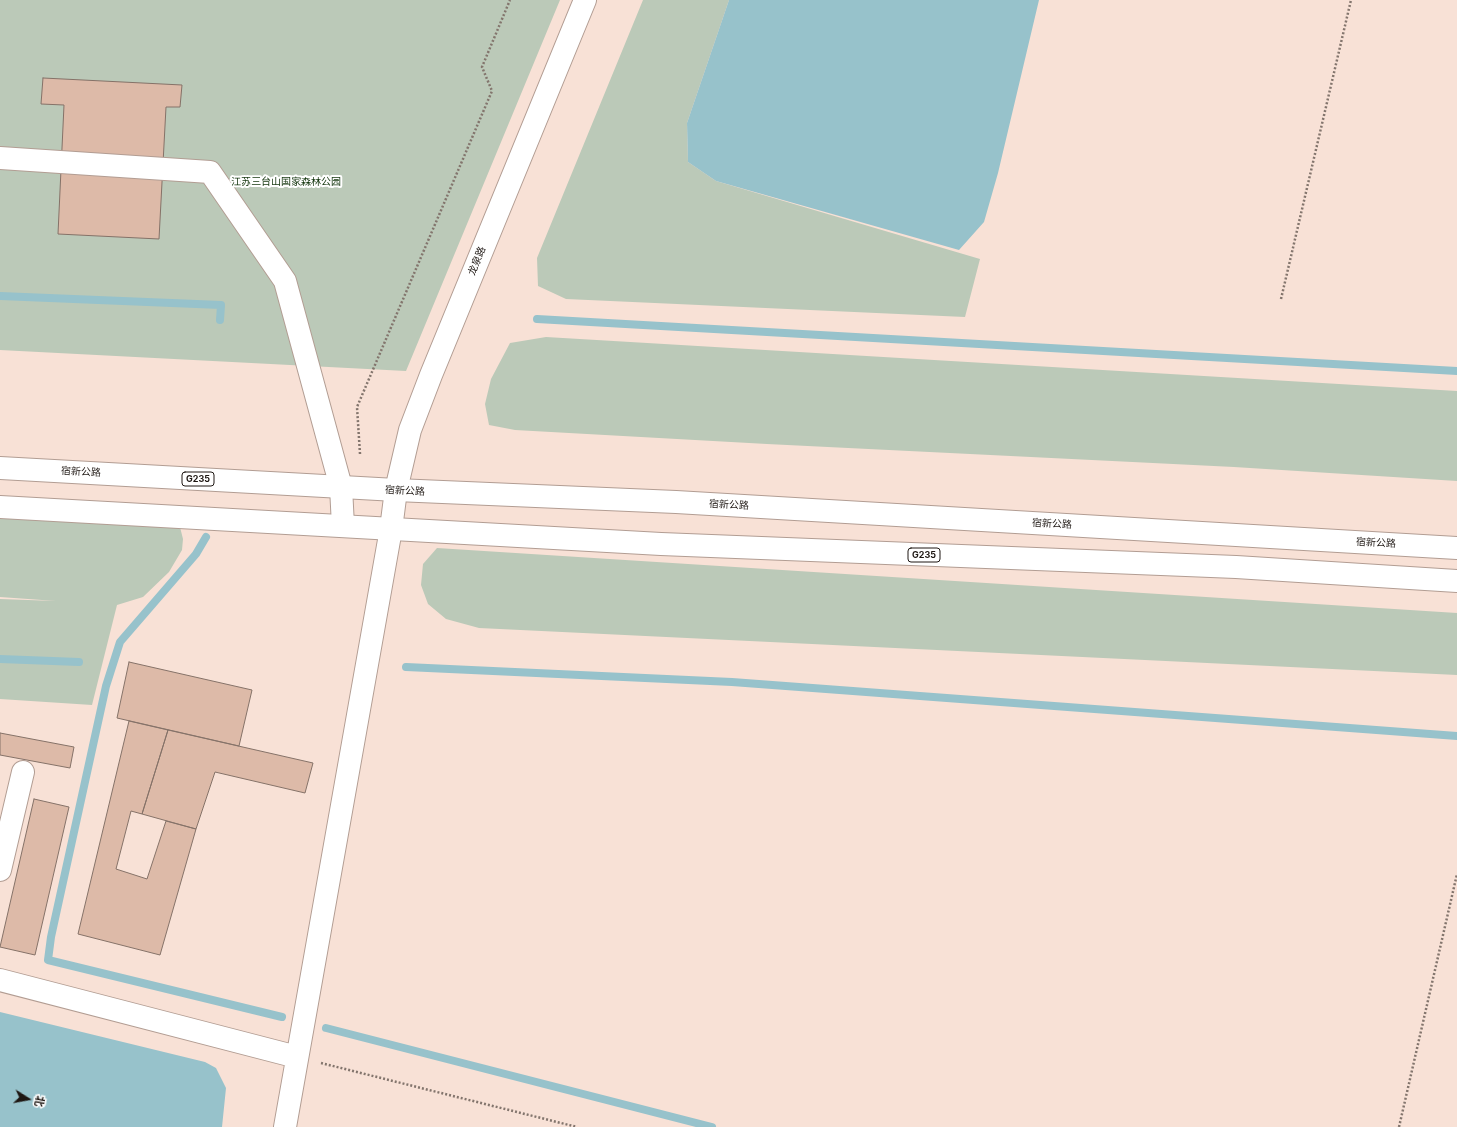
<!DOCTYPE html>
<meta charset="utf-8">
<style>
body{margin:0}
#map{position:relative;width:1457px;height:1127px;overflow:hidden;background:#f8e1d6;font-family:Inter,"Noto Sans SC",sans-serif}
canvas{display:block}
.north{position:absolute;left:8px;top:1079px;width:40px;height:40px;-webkit-text-stroke:3px #fff;paint-order:stroke;rotate:101deg;font-size:11px;font-weight:700;line-height:16px;text-align:center;color:#1e1713}
.north::after{content:'';display:block;margin:auto;width:14px;height:18px;background:#1e1713;clip-path:polygon(50% 0,100% 100%,50% 72%,0 100%)}
</style>
<div id="map">
<canvas width="1457" height="1127"></canvas>
<div class="north">北</div>
</div>
<script>
const g = document.querySelector('canvas').getContext('2d');
g.lineJoin = 'round';
function fill(path, color) { g.fillStyle = color; g.fill(path, 'evenodd'); }
const toPath = rows => new Path2D(rows.map(r => 'M' + r).join(''));
function trace(path, color, width, dash) { g.strokeStyle = color; g.lineWidth = width; g.lineCap = dash ? 'butt' : 'round'; g.setLineDash(dash || []); g.stroke(path); }
function label(font, color, halo, rows, align = 'center') {
  g.font = font + ' Inter,"Noto Sans SC",sans-serif'; g.lineWidth = 4; g.setLineDash([]); g.textBaseline = 'middle'; g.strokeStyle = halo; g.fillStyle = color; for (const [text, x, y, turn = 0] of rows) {
    g.save(); g.translate(x, y); g.rotate((+turn || 0) * Math.PI / 180); g.textAlign = isNaN(turn) ? turn : align; if (halo) g.strokeText(text, 0, 0); g.fillText(text, 0, 0); g.restore();
  }
}
const green = toPath([
 [0,0,560,0,406,371,0,350],
 [643,0,729,0,687,123,688,162,716,181,980,259,965,317,566,299,538,286,537,258],
 [546,337,1457,391,1457,481,1234,467,767,444,515,430,489,425,485,404,491,379,510,343],
 [0,517,180,527,183,539,182,550,169,572,143,597,117,605,92,705,0,699,0,599,56,601,0,597],
 [437,548,1457,613,1457,675,479,628,446,619,428,604,421,585,423,564]
]);
const water = toPath([
 [729,0,1039,0,998,173,984,222,959,250,716,181,688,162,687,123],
 [0,1012,205,1062,216,1068,226,1088,222,1127,0,1127]
]);
const stream = toPath([
 [0,296,221,305,220,320],
 [537,319,1457,371],
 [206,537,196,554,120,642,106,686,51,937,48,960,282,1017],
 [0,659,79,662],
 [406,667,732,682,1457,736],
 [326,1028,712,1127]
]);
const building = toPath([
 [43,78,182,85,180,107,166,107,159,239,58,234,64,105,41,104,43,78],
 [129,662,252,690,239,746,117,718,129,662],
 [129,721,168,730,142,814,131,811,116,869,147,879,166,821,196,829,160,955,78,934,129,721],
 [168,730,313,763,305,793,215,772,196,829,142,814,168,730],
 [0,733,74,747,70,768,0,755,0,733],
 [34,799,69,807,35,955,0,947,34,799]
]);
const path = toPath([
 [1281,299,1351,0],
 [360,454,357,407,492,91,482,67,510,0],
 [321,1063,577,1127],
 [1399,1127,1457,874]
]);
const minor = toPath([
 [0,158,210,172,285,281,341,487,343,526],
 [0,870,23,772],
 [0,980,297,1057],
 [285,1127,391,529,396,490,410,430,431,375,585,0]
]);
const highway = toPath([
 [0,468,396,490,676,502,1457,548],
 [0,507,661,544,1236,567,1457,581]
]);
const shields = [
 [198,479,32],
 [924,555,32]
];
const shieldNames = [
 ["G235",198,479],
 ["G235",924,555]
];
const parkNames = [
 ["江苏三台山国家森林公园",286,182]
];
const streetNames = [
 ["龙泉路",477,261,-68],
 ["宿新公路",81,472,3],
 ["宿新公路",405,491,3],
 ["宿新公路",729,505,3],
 ["宿新公路",1052,524,3],
 ["宿新公路",1376,543,3]
];
fill(green, '#bbc9b8');
fill(water, '#97c2cb');
trace(stream, '#97c2cb', 8);
fill(building, '#ddbaa8');
trace(building, '#857268', 1);
trace(minor, '#b29d93', 24);
trace(highway, '#b29d93', 24);
trace(path, '#83756d', 2.5, [2, 2]);
trace(minor, '#fff', 22);
trace(highway, '#fff', 22);
for (const [x, y, w] of shields) { const box = new Path2D(); box.roundRect(x - w / 2, y - 7, w, 14, 3); g.fillStyle = '#fff'; g.fill(box); trace(box, '#1e1713', 1); }
label('bold 9px', '#1e1713', null, shieldNames);
label('10px', '#12340c', '#fff', parkNames);
label('10px', '#1e1713', '#fff', streetNames);
</script>
